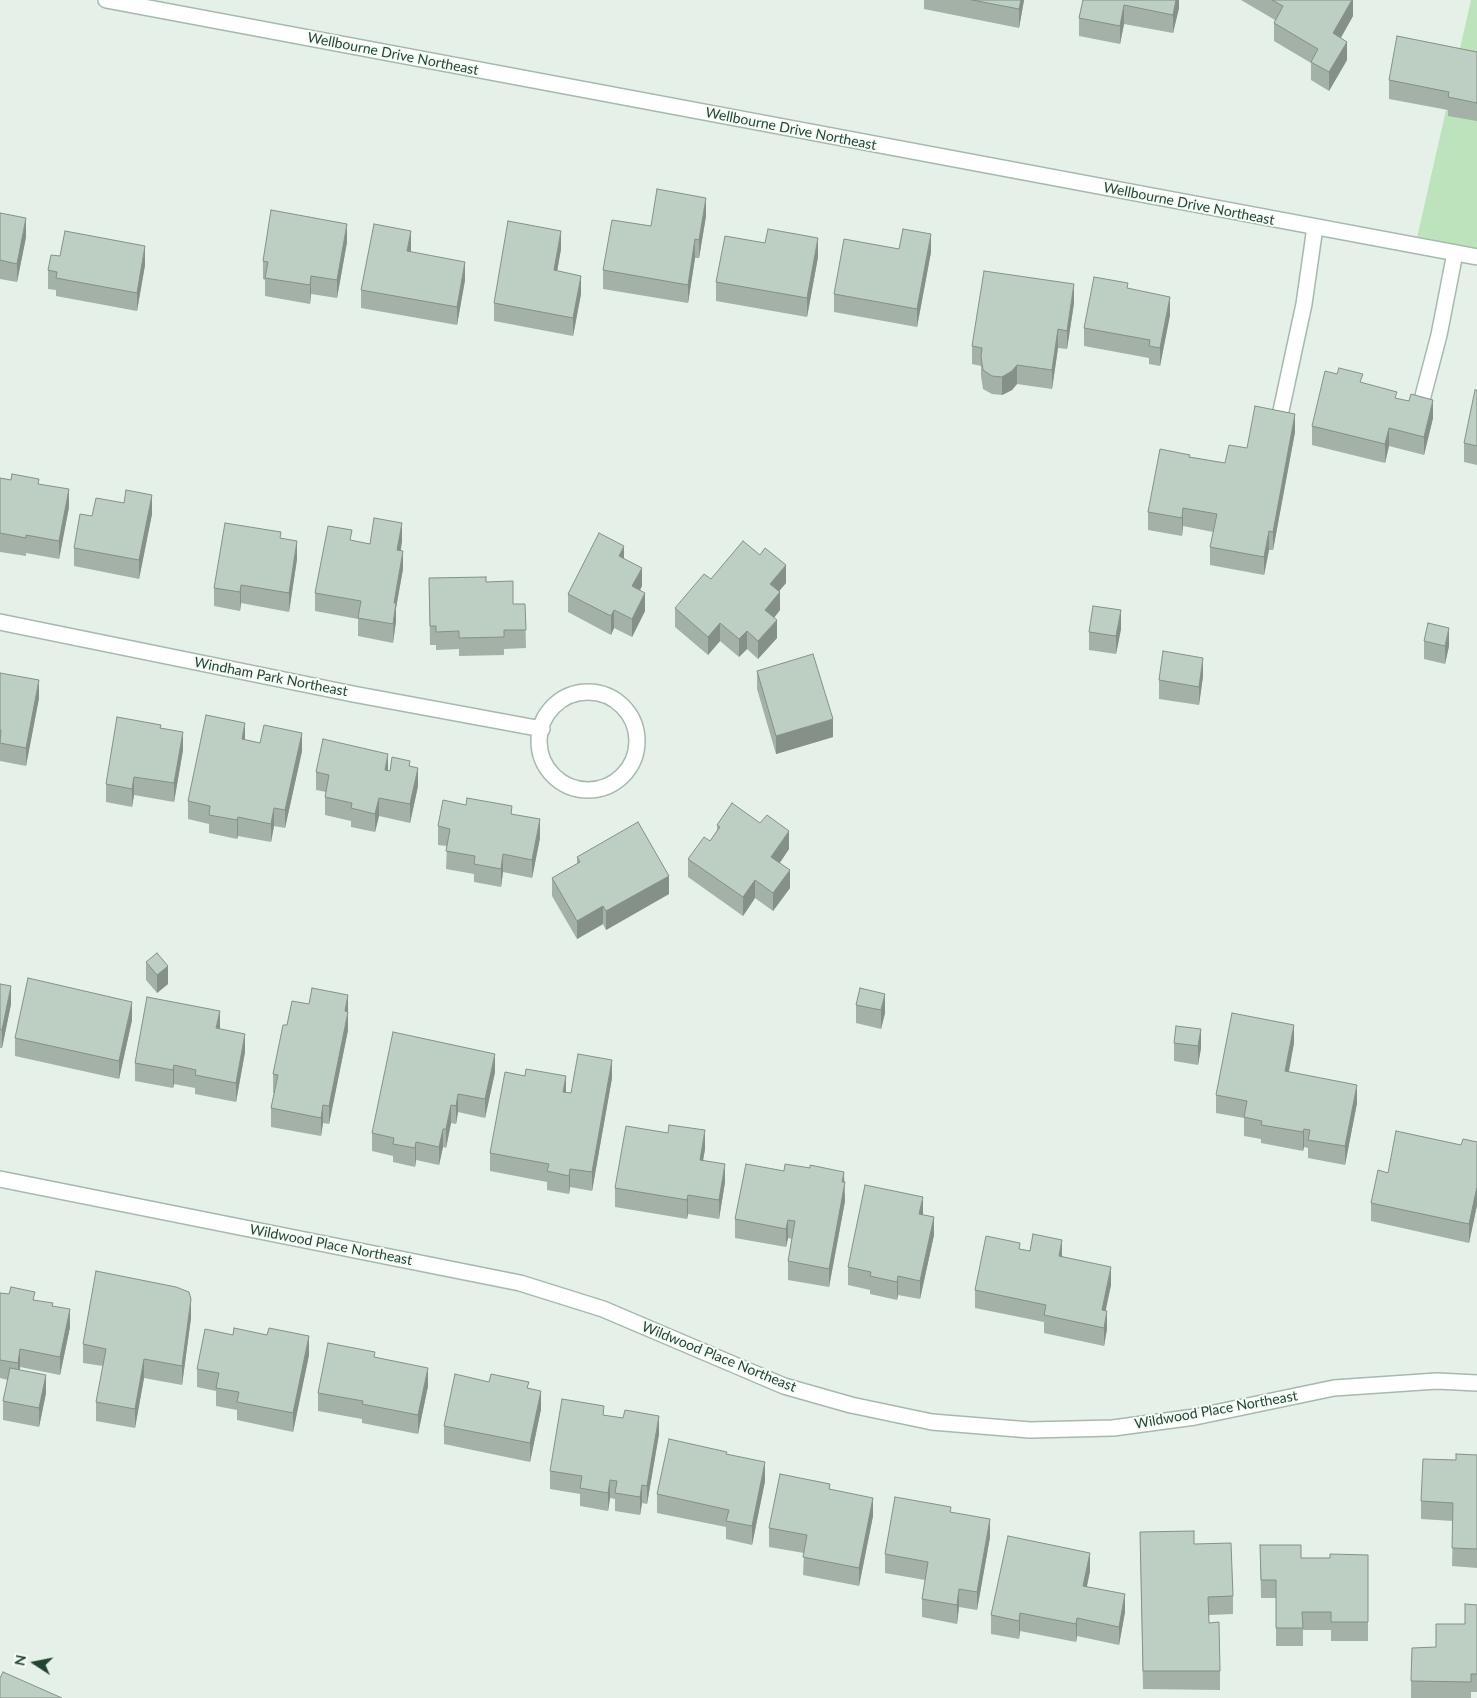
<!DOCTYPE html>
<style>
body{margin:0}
#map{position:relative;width:1477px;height:1698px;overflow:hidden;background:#e5f0e8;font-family:Lato,sans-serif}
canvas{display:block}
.north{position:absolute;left:10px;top:1638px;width:50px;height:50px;-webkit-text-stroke:4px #f6fbf7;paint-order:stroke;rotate:281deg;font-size:14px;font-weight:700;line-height:20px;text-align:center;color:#214530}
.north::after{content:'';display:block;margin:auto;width:18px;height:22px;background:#214530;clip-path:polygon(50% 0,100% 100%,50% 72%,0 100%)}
</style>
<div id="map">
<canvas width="1477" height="1698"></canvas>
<div class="north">N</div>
</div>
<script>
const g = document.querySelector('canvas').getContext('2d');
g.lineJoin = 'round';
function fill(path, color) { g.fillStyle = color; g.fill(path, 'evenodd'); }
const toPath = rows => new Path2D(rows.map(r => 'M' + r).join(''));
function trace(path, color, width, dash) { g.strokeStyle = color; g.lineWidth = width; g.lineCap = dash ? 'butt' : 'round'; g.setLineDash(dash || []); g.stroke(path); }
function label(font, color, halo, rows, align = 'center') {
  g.font = font + ' Lato,sans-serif'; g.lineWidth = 4; g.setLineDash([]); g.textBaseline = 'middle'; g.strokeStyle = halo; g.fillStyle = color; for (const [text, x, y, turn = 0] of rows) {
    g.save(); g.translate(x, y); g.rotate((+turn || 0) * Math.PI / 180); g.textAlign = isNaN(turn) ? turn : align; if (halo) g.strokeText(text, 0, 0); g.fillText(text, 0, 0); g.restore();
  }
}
const green = toPath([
 [1471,0,1477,0,1477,263,1414,251]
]);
const lane = toPath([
 [1423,396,1439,335,1455,253],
 [1279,420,1304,304,1315,227]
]);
const street = toPath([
 [106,0,1477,257],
 [0,622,353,694,542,729],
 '539 741a49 49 0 1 1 98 0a49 49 0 1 1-98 0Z',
 [0,1179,520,1283,603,1309,784,1386,851,1405,932,1422,1030,1430,1113,1428,1195,1417,1334,1388,1437,1381,1477,1383]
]);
const wall = toPath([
 [924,0,1024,0,1019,28,924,9],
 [1083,0,1179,0,1179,8,1173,33,1124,24,1120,44,1079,36,1079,18],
 [1241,0,1353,0,1353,16,1341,38,1347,60,1329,91,1311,80,1311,63,1274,41,1274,23,1275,20],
 [1477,52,1477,121,1448,116,1448,110,1389,99,1389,80],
 [0,213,26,237,17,282,0,279],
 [706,216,699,258,695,258,688,303,603,289,603,270,651,226],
 [347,242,337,298,311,294,310,304,265,296,265,280,263,279,263,261],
 [561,249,557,271,581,294,573,336,494,321,494,303],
 [899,249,931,252,917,327,834,312,834,294],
 [411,250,411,252,465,280,457,325,361,308,361,290],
 [60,256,145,265,137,311,56,296,56,290,48,289,48,270],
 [818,257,807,317,716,301,716,282],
 [1128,289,1170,315,1160,366,1149,364,1149,358,1084,346,1084,328],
 [1074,303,1067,349,1058,348,1052,389,1017,384,1012,390,1002,395,992,394,983,389,981,376,981,366,972,364,972,346],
 [1363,383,1397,399,1433,418,1424,455,1389,446,1385,463,1312,445,1312,426],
 [1477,390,1477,465,1464,462,1464,443],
 [1295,432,1273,550,1269,550,1264,575,1210,565,1210,547,1213,532,1183,526,1182,536,1148,530,1148,512,1190,457,1225,463,1247,448],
 [0,478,39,484,69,507,59,559,26,553,26,556,0,552],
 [124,503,152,514,139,579,74,566,74,548,92,516],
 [281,538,297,559,289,612,241,603,240,611,214,606,214,588],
 [352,541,370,544,402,541,401,550,403,569,396,608,396,621,393,643,358,636,358,619,315,611,315,593],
 [624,558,642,586,640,590,645,611,632,637,614,628,611,635,568,612,568,594],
 [429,578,486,582,513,604,525,604,526,648,504,649,504,655,459,656,459,649,436,650,436,645,430,645],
 [711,579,786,583,779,591,780,610,774,618,777,638,758,659,747,649,739,657,720,641,708,655,675,627,675,608],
 [1121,629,1116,654,1089,650,1089,632],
 [1424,641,1449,646,1445,664,1424,659],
 [757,671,833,737,776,754,757,689],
 [0,673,39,698,26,766,0,761],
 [1203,676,1199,705,1159,699,1159,680],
 [161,728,183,750,174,802,134,795,132,807,106,802,106,784],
 [245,740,302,751,285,828,274,826,271,842,238,836,237,839,209,833,209,824,188,819,188,801],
 [410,766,418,786,410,823,379,816,375,832,351,827,351,821,325,815,325,797,326,792,316,790,316,772,390,771],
 [512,814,540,838,532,878,503,872,501,887,474,882,474,874,446,869,447,846,438,845,438,826],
 [717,825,789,849,780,863,790,888,773,911,755,898,743,916,688,877,688,859,710,841,717,830],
 [577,857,669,894,606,930,603,924,577,939,552,896,552,878,577,864],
 [146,962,168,984,157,993,146,980],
 [0,984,11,1004,2,1048,0,1048],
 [860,988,885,1013,881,1029,856,1023,856,1005],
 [348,995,348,1030,329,1124,323,1123,321,1136,271,1127,271,1108,274,1093,273,1093,273,1074,287,1025,309,1004],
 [132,1020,119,1079,15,1056,15,1038],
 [1176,1026,1201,1048,1198,1065,1174,1061,1174,1043],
 [220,1029,245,1052,236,1102,195,1094,195,1088,174,1084,173,1088,135,1081,135,1063],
 [1294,1043,1289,1072,1357,1103,1345,1165,1308,1158,1308,1148,1304,1147,1303,1151,1261,1143,1261,1139,1244,1136,1244,1118,1216,1113,1216,1095],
 [495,1072,485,1118,458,1112,456,1124,451,1123,446,1148,443,1147,439,1165,416,1160,415,1167,393,1162,393,1156,372,1151,372,1133],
 [612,1078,592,1191,570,1187,569,1194,547,1190,547,1182,490,1171,490,1153,566,1092,571,1093],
 [1477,1142,1477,1205,1469,1243,1371,1221,1371,1203,1388,1173,1461,1145],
 [705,1149,703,1160,725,1182,719,1219,688,1214,687,1219,615,1207,615,1188],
 [844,1182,845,1201,829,1287,788,1280,788,1261,792,1239,788,1238,786,1247,735,1238,735,1219],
 [923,1215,934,1235,920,1299,898,1295,897,1300,870,1294,870,1290,848,1285,848,1267],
 [1020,1249,1062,1256,1111,1285,1105,1311,1107,1329,1104,1346,1044,1333,1044,1322,975,1308,975,1290],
 [0,1293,35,1300,53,1306,70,1327,60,1375,20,1367,20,1370,46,1393,39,1427,3,1420,3,1401,8,1380,0,1378],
 [191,1318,182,1385,144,1378,135,1428,96,1421,96,1402,103,1366,83,1363,83,1344],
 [309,1355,293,1432,237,1420,237,1410,216,1406,216,1391,197,1387,197,1369],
 [375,1357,428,1386,418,1434,362,1423,362,1419,318,1411,318,1393],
 [529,1388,541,1409,530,1462,444,1444,444,1426],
 [604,1415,659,1434,647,1504,642,1503,640,1515,615,1511,615,1499,610,1498,608,1511,580,1506,580,1494,550,1489,550,1471],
 [727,1454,765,1481,752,1545,726,1539,726,1527,657,1513,657,1494],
 [1477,1455,1477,1568,1452,1566,1453,1521,1421,1519,1421,1501,1456,1460],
 [830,1489,873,1516,859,1586,803,1575,804,1553,769,1547,769,1528],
 [951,1512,990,1537,977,1610,959,1607,957,1624,922,1617,922,1599,925,1580,885,1573,885,1554],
 [1140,1532,1194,1544,1233,1596,1233,1614,1209,1615,1209,1623,1220,1671,1220,1690,1143,1689],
 [1260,1545,1301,1558,1330,1558,1368,1555,1368,1641,1331,1641,1331,1630,1303,1630,1303,1646,1276,1646,1276,1598,1261,1598],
 [1090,1571,1087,1586,1125,1612,1119,1645,1077,1636,1076,1642,1020,1631,1019,1639,991,1634,991,1615],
 [1477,1605,1477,1692,1471,1692,1471,1698,1411,1698,1411,1681,1465,1624]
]);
const shadedWall = toPath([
 [1021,0,1024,0,1019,28,1019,9],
 [1176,0,1179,0,1179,8,1173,33,1173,15],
 [1352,0,1353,0,1353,16,1333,51,1333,33],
 [1124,5,1124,24,1120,44,1120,26],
 [1347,42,1347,60,1329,91,1329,72],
 [706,198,706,216,699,258,699,240],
 [26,218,26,237,17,282,17,264],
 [347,224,347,242,337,298,337,280],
 [411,231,411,250,407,270,407,251],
 [561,231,561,249,554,289,554,270],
 [931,234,931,252,917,327,917,309],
 [818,238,818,257,807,317,807,298],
 [695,239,695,258,688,303,688,285],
 [145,246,145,265,137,311,137,293],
 [465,262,465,280,457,325,457,307],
 [311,276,311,294,310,304,310,285],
 [581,276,581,294,573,336,573,318],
 [1074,284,1074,303,1067,349,1067,331],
 [1170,297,1170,315,1160,366,1160,348],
 [1058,329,1058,348,1052,389,1052,370],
 [1017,365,1017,384,1012,390,1002,395,1002,377],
 [1433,400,1433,418,1424,455,1424,437],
 [1295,414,1295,432,1273,550,1273,532],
 [1389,428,1389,446,1385,463,1385,444],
 [69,489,69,507,59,559,59,541],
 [152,495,152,514,139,579,139,560],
 [1183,508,1183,526,1182,536,1182,518],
 [402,523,402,541,397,568,397,550],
 [1269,531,1269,550,1264,575,1264,557],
 [297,541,297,559,289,612,289,593],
 [624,546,624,564,619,556],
 [403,551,403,569,396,608,396,621,393,643,394,603],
 [786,565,786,583,770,602,770,584],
 [642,568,642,586,632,605,632,586],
 [241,585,241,603,240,611,240,592],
 [780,592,780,610,765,629,765,610],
 [645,593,645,611,632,637,632,619],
 [614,610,614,628,611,635,611,616],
 [1121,610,1121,629,1116,654,1116,636],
 [777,620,777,638,758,659,758,641],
 [720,623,720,641,708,655,708,637],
 [1449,628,1449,646,1445,664,1445,646],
 [747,631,747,649,739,657,739,639],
 [1203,658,1203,676,1199,705,1199,687],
 [39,680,39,698,26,766,26,748],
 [833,719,833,737,776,754,776,736],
 [245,723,245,741,242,739],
 [183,732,183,750,174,802,174,783],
 [302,733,302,751,285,828,285,810],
 [388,754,388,772,385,770],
 [418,768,418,786,410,823,410,804],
 [134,777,134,795,132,807,132,789],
 [379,798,379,816,375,832,375,814],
 [274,808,274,826,271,842,271,824],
 [238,817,238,836,237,839,237,820],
 [540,819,540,838,532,878,532,860],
 [789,831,789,849,771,875,771,857],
 [503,854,503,872,501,887,501,869],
 [790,870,790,888,773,911,773,893],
 [669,876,669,894,606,930,606,911],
 [755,880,755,898,743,916,743,897],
 [603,906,603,924,577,939,577,921],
 [168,966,168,984,157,993,157,975],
 [11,986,11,1004,2,1048,2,1030],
 [885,994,885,1013,881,1029,881,1010],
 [348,995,348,1030,329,1124,329,1106],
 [132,1002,132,1020,119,1079,119,1061],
 [220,1011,220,1029,216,1028],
 [1294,1025,1294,1043,1285,1090,1285,1071],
 [1201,1029,1201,1048,1198,1065,1198,1046],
 [245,1034,245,1052,236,1102,236,1083],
 [495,1054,495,1072,485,1118,485,1099],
 [612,1060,612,1078,592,1191,592,1172],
 [174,1065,174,1084,173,1088,173,1070],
 [566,1076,566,1094,563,1092],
 [1357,1085,1357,1103,1345,1165,1345,1146],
 [458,1094,458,1112,456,1124,456,1106],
 [323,1105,323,1123,321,1136,321,1118],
 [451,1105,451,1123,446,1148,446,1129],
 [443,1129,443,1147,439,1165,439,1147],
 [1304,1129,1304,1147,1303,1151,1303,1132],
 [705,1130,705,1149,700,1178,700,1160],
 [416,1142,416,1160,415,1167,415,1148],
 [725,1164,725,1182,719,1219,719,1200],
 [570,1169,570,1187,569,1194,569,1176],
 [844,1172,845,1201,829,1287,829,1269],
 [1477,1187,1477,1205,1469,1243,1469,1224],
 [688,1195,688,1214,687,1219,687,1200],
 [923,1197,923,1216,919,1214],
 [934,1217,934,1235,920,1299,920,1281],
 [788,1220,788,1238,786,1247,786,1229],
 [1062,1240,1062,1259,1059,1256],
 [1111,1267,1111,1285,1102,1328,1102,1310],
 [898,1276,898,1295,897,1300,897,1282],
 [191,1299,191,1318,182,1385,182,1366],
 [70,1309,70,1327,60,1375,60,1357],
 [1107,1311,1107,1329,1104,1346,1104,1328],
 [309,1336,309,1355,293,1432,293,1413],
 [20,1349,20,1367,18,1382,18,1363],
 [144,1359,144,1378,135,1428,135,1409],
 [428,1368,428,1386,418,1434,418,1415],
 [46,1375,46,1393,39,1427,39,1408],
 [541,1391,541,1409,530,1462,530,1443],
 [659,1416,659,1434,647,1504,647,1486],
 [765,1462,765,1481,752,1545,752,1526],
 [610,1480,610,1498,608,1511,608,1493],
 [642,1485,642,1503,640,1515,640,1497],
 [873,1498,873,1516,859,1586,859,1568],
 [990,1519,990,1537,977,1610,977,1592],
 [1090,1553,1090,1571,1083,1604,1083,1586],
 [959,1589,959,1607,957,1624,957,1605],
 [1125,1594,1125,1612,1119,1645,1119,1627],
 [1020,1613,1020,1631,1019,1639,1019,1621],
 [1077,1618,1077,1636,1076,1642,1076,1624]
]);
const building = toPath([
 [972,0,1021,0,1019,9,972,0],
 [1083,0,1176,0,1173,15,1124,5,1120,26,1079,18,1083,0],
 [1272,0,1352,0,1333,33,1347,42,1329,72,1311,62,1318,49,1274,23,1283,6,1272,0],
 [1397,36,1477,52,1477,103,1448,97,1449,92,1389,80,1397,36],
 [657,189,706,198,699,240,695,239,688,285,603,270,612,220,651,226,657,189],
 [271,210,347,224,337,280,311,276,310,285,265,278,268,262,263,261,271,210],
 [0,213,26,218,17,264,0,260,0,213],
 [508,221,561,231,554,270,581,276,573,318,494,303,508,221],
 [374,224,411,231,407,251,465,262,457,307,361,290,374,224],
 [768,229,818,238,807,298,716,282,725,236,765,243,768,229],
 [903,229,931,234,917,309,834,294,844,239,899,249,903,229],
 [65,231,145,246,137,293,56,278,57,272,48,270,51,255,60,256,65,231],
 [984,271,1074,284,1067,331,1058,329,1052,370,1017,365,1012,371,1002,377,992,376,983,370,981,357,982,348,972,346,984,271],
 [1094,277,1128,283,1127,288,1170,297,1160,348,1149,346,1150,340,1084,328,1094,277],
 [1339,368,1363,374,1360,382,1397,392,1395,398,1409,401,1411,394,1433,400,1424,437,1389,428,1385,444,1312,426,1325,371,1337,374,1339,368],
 [1475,390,1477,390,1477,446,1464,443,1475,390],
 [1255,406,1295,414,1273,532,1269,531,1264,557,1210,547,1217,514,1183,508,1182,518,1148,512,1160,449,1190,455,1189,457,1225,463,1229,445,1247,448,1255,406],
 [12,474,39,479,38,484,69,489,59,541,26,535,26,538,0,533,0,478,11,480,12,474],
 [126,490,152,495,139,560,74,548,80,514,92,516,96,498,124,503,126,490],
 [374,518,402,523,397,550,403,551,394,603,396,603,393,624,358,618,361,601,315,593,328,526,352,530,350,540,370,544,374,518],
 [225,523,281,532,280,538,297,541,289,593,241,585,240,592,214,588,225,523],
 [599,533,624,546,619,556,642,568,632,586,645,593,632,619,614,610,611,616,568,594,599,533],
 [743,541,760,555,765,548,786,565,770,584,780,592,765,610,777,620,758,641,747,631,739,639,720,623,708,637,675,608,704,574,711,579,743,541],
 [486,577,486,582,513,581,513,604,525,604,526,630,504,630,504,637,459,638,459,631,436,632,436,626,430,626,429,578,486,577],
 [1093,606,1121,610,1116,636,1089,632,1093,606],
 [1428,623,1449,628,1445,646,1424,641,1428,623],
 [1163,651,1203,658,1199,687,1159,680,1163,651],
 [813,654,833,719,776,736,757,671,813,654],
 [0,673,39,680,26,748,0,743,1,730,0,730,0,673],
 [206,715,245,723,242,739,260,743,264,725,302,733,285,810,274,808,271,824,238,817,237,820,209,815,210,806,188,801,206,715],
 [117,717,161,725,160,728,183,732,174,783,134,777,132,789,106,784,117,717],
 [323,739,388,754,385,770,390,771,392,757,410,761,409,766,418,768,410,804,379,798,375,814,351,808,352,803,325,797,329,775,316,772,323,739],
 [467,798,512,806,511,814,540,819,532,860,503,854,501,869,474,864,475,856,446,851,450,829,438,826,443,800,466,805,467,798],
 [732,803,760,823,767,815,789,831,771,857,790,870,773,893,755,880,743,897,688,859,704,837,710,841,720,827,717,825,732,803],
 [638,822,669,876,606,911,603,906,577,921,552,878,580,862,577,857,638,822],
 [157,953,168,966,157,975,146,962,157,953],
 [28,978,132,1002,119,1061,15,1038,28,978],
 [0,984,11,986,2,1030,0,1029,0,984],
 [312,988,348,995,345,1011,348,1012,329,1106,323,1105,321,1118,271,1108,278,1075,273,1074,283,1025,287,1025,292,1001,309,1004,312,988],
 [860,988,885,994,881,1010,856,1005,860,988],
 [147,997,220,1011,216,1028,245,1034,236,1083,195,1075,196,1070,174,1065,173,1070,135,1063,147,997],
 [1232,1013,1294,1025,1285,1071,1357,1085,1345,1146,1308,1140,1310,1130,1304,1129,1303,1132,1261,1125,1262,1121,1244,1117,1247,1101,1216,1095,1232,1013],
 [1176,1026,1201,1029,1198,1046,1174,1043,1176,1026],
 [393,1032,495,1054,485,1099,458,1094,456,1106,451,1105,446,1129,443,1129,439,1147,416,1142,415,1148,393,1144,394,1138,372,1133,393,1032],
 [578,1054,612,1060,592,1172,570,1169,569,1176,547,1171,549,1164,490,1153,505,1072,525,1076,526,1069,566,1076,563,1092,571,1093,578,1054],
 [669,1125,705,1130,700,1160,725,1164,719,1200,688,1195,687,1200,615,1188,626,1126,668,1133,669,1125],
 [1396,1131,1461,1145,1463,1139,1477,1142,1477,1187,1469,1224,1371,1203,1378,1170,1388,1173,1396,1131],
 [746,1164,784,1171,785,1164,810,1168,810,1165,844,1172,842,1182,845,1182,829,1269,788,1261,795,1221,788,1220,786,1229,735,1219,746,1164],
 [865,1185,923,1197,919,1214,934,1217,920,1281,898,1276,897,1282,870,1276,871,1272,848,1267,865,1185],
 [1033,1234,1062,1240,1059,1256,1111,1267,1102,1310,1107,1311,1104,1328,1044,1315,1046,1305,975,1290,986,1236,1020,1243,1019,1249,1030,1251,1033,1234],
 [96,1271,176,1287,189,1292,191,1299,182,1366,144,1359,135,1409,96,1402,106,1349,83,1344,96,1271],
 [11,1287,35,1292,33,1300,53,1303,52,1306,70,1309,60,1357,20,1349,18,1363,0,1360,0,1293,9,1294,11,1287],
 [234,1328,267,1335,269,1328,309,1336,293,1413,237,1402,239,1392,216,1388,219,1373,197,1369,205,1329,233,1335,234,1328],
 [328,1343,375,1352,374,1357,428,1368,418,1415,362,1404,363,1401,318,1393,328,1343],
 [10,1368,46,1375,39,1408,3,1401,10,1368],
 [455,1374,489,1382,491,1374,529,1382,527,1388,541,1391,530,1443,444,1426,455,1374],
 [562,1399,604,1406,603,1415,623,1418,625,1410,659,1416,647,1486,642,1485,640,1497,615,1493,617,1481,610,1480,608,1493,580,1488,582,1476,550,1471,562,1399],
 [669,1439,727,1452,726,1454,765,1462,752,1526,726,1521,729,1510,657,1494,669,1439],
 [1456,1454,1477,1455,1477,1549,1452,1548,1453,1503,1421,1501,1423,1459,1456,1460,1456,1454],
 [780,1474,830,1484,829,1489,873,1498,859,1568,803,1557,807,1535,769,1528,780,1474],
 [895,1497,951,1507,950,1512,990,1519,977,1592,959,1589,957,1605,922,1599,928,1562,885,1554,895,1497],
 [1194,1531,1194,1544,1231,1543,1233,1596,1208,1597,1209,1623,1219,1622,1220,1671,1143,1671,1140,1532,1194,1531],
 [1008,1536,1090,1553,1083,1586,1125,1594,1119,1627,1077,1618,1076,1624,1020,1613,1019,1621,991,1615,1008,1536],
 [1260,1545,1301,1545,1301,1558,1330,1558,1330,1554,1368,1555,1368,1622,1331,1622,1331,1612,1302,1612,1303,1628,1276,1628,1276,1580,1261,1580,1260,1545],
 [1465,1604,1477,1605,1477,1674,1471,1674,1471,1682,1411,1681,1412,1648,1436,1647,1436,1624,1465,1624,1465,1604],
 [3,1672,62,1698,0,1698,0,1678,3,1672]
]);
const streetNames = [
 ["Wellbourne Drive Northeast",393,54,11],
 ["Wellbourne Drive Northeast",791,129,11],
 ["Wellbourne Drive Northeast",1189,204,11],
 ["Windham Park Northeast",271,677,11],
 ["Wildwood Place Northeast",331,1245,11],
 ["Wildwood Place Northeast",719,1357,22],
 ["Wildwood Place Northeast",1216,1410,-10]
];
fill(green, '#bde3bc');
trace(lane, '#a6b9ad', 18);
trace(street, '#a6b9ad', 18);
trace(lane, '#fff', 15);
trace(street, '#fff', 15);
fill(wall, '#a3b1a7');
fill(shadedWall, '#849088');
fill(building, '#bdcec2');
trace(building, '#849088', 1);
label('14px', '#214530', '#f6fbf7', streetNames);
</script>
